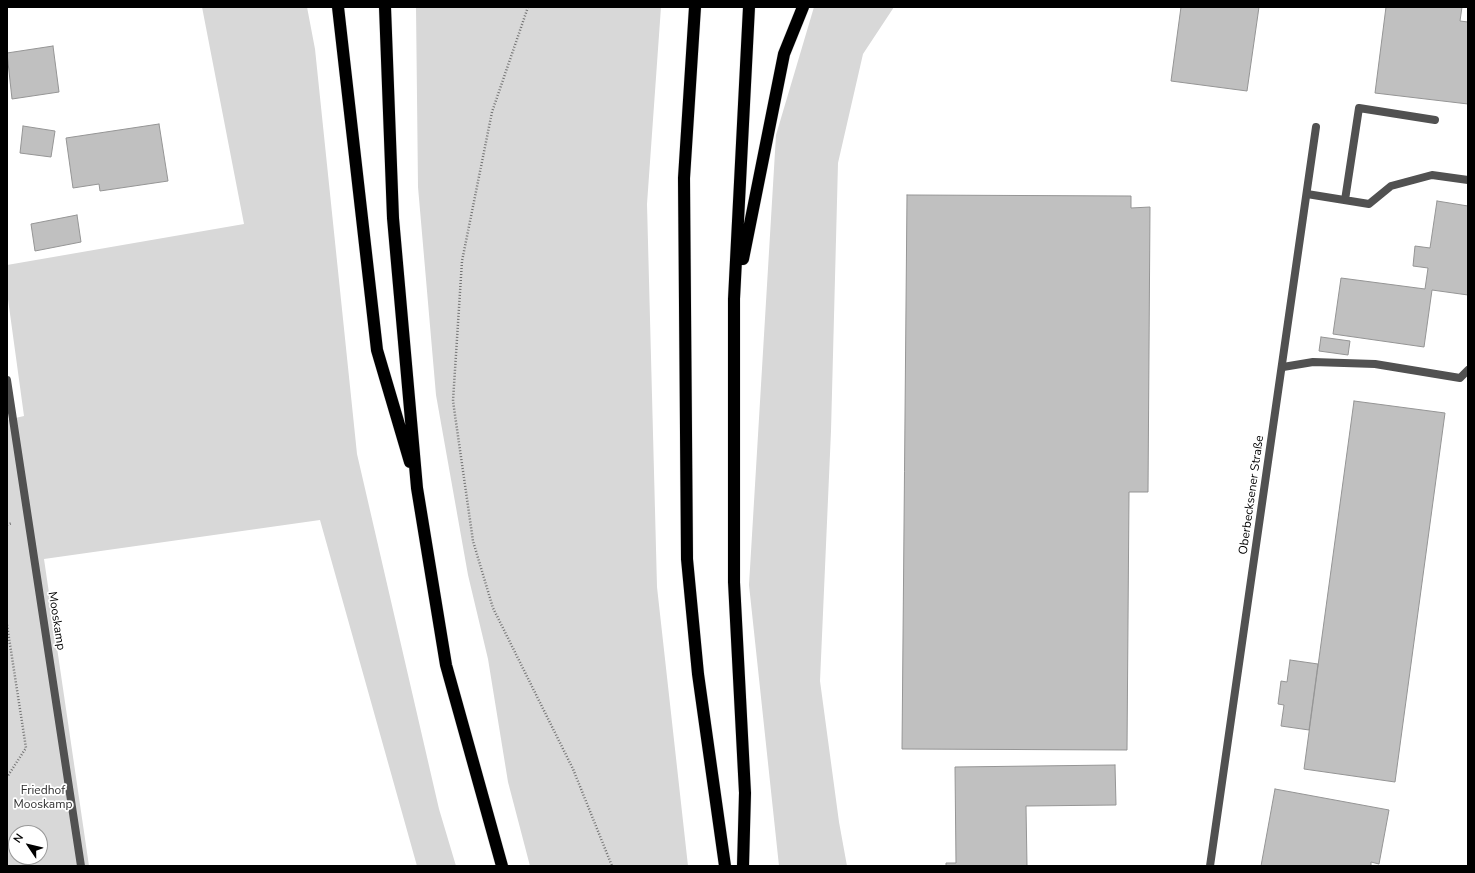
<!DOCTYPE html>
<meta charset="utf-8">
<style>
body{margin:0}
#map{position:relative;width:1475px;height:873px;overflow:hidden;background:#fff;font-family:"Nunito Sans",sans-serif}
canvas{display:block}
.frame{position:absolute;inset:0;border:8px solid #000;pointer-events:none}
.north{position:absolute;left:8px;top:825px;width:40px;height:40px;box-sizing:border-box;background:#fff;border:1px solid #999;border-radius:50%;rotate:305deg;font-size:11px;font-weight:700;line-height:16px;text-align:center;color:#000}
.north::after{content:'';display:block;margin:auto;width:14px;height:18px;background:#000;clip-path:polygon(50% 0,100% 100%,50% 72%,0 100%)}
</style>
<div id="map">
<canvas width="1475" height="873"></canvas>
<div class="frame"></div>
<div class="north">N</div>
</div>
<script>
const g = document.querySelector('canvas').getContext('2d');
g.lineJoin = 'round';
function fill(path, color) { g.fillStyle = color; g.fill(path, 'evenodd'); }
const toPath = rows => new Path2D(rows.map(r => 'M' + r).join(''));
function trace(path, color, width, dash) { g.strokeStyle = color; g.lineWidth = width; g.lineCap = dash ? 'butt' : 'round'; g.setLineDash(dash || []); g.stroke(path); }
function label(font, color, halo, rows, align = 'center') {
  g.font = font + ' "Nunito Sans",sans-serif'; g.lineWidth = 3.5; g.setLineDash([]); g.textBaseline = 'middle'; g.strokeStyle = halo; g.fillStyle = color; for (const [text, x, y, turn = 0] of rows) {
    g.save(); g.translate(x, y); g.rotate((+turn || 0) * Math.PI / 180); g.textAlign = isNaN(turn) ? turn : align; if (halo) g.strokeText(text, 0, 0); g.fillText(text, 0, 0); g.restore();
  }
}
const green = toPath([
 [202,7,307,7,315,49,357,454,439,809,456,866,417,866,320,520,44,559,89,866,7,866,7,420,24,416,7,292,7,265,244,224],
 [16,833,40,833,40,857,16,857],
 [416,7,661,7,647,204,657,587,688,866,530,866,508,782,488,659,468,575,436,395,418,187],
 [814,7,894,7,863,54,838,163,831,431,820,681,839,822,847,866,779,866,749,585,776,135]
]);
const building = toPath([
 [1181,7,1259,7,1247,91,1171,81,1181,7],
 [1386,7,1462,7,1460,21,1468,22,1468,104,1375,93,1386,7],
 [53,46,59,92,12,99,7,53,53,46],
 [159,124,168,181,100,191,99,184,73,188,66,138,159,124],
 [23,126,55,131,51,157,20,153,23,126],
 [907,195,1131,196,1131,208,1150,207,1148,492,1129,492,1127,750,902,749,907,195],
 [1437,201,1468,206,1468,295,1432,290,1424,347,1333,334,1341,278,1425,289,1428,268,1413,266,1415,246,1430,248,1437,201],
 [77,215,81,242,35,251,31,224,77,215],
 [1321,337,1350,341,1348,355,1319,351,1321,337],
 [1354,401,1445,413,1395,782,1304,769,1354,401],
 [1290,660,1318,664,1309,730,1281,726,1284,705,1278,704,1281,681,1287,682,1290,660],
 [1115,765,1116,805,1026,806,1027,866,946,866,946,863,956,863,955,767,1115,765],
 [1275,789,1389,810,1379,864,1371,862,1371,866,1261,866,1275,789]
]);
const path = toPath([
 [528,7,492,112,462,261,453,401,473,541,493,608,573,769,612,866],
 [7,525,12,523],
 [7,625,26,748,7,777]
]);
const lane = toPath([
 [1307,194,1369,204,1391,186,1432,175,1468,180],
 [1345,200,1359,108,1435,120],
 [1283,367,1313,362,1375,364,1460,378,1468,370]
]);
const street = toPath([
 [7,380,81,866],
 [1210,866,1316,127]
]);
const highway = toPath([
 [338,7,377,350,410,462],
 [385,7,393,218,417,488,446,665,502,866],
 [695,7,684,178,687,559,698,674,725,866],
 [743,259,784,54,803,7],
 [743,866,745,793,734,582,734,299,749,7]
]);
const streetNames = [
 ["Oberbecksener Straße",1252,495,-82],
 ["Mooskamp",56,621,81]
];
const parkNames = [
 ["Friedhof",43,791],
 ["Mooskamp",43,805]
];
fill(green, '#d8d8d8');
fill(building, '#c0c0c0');
trace(building, '#959595', 1);
trace(highway, '#dbdbdb', 13);
trace(path, '#737373', 2.5, [1, 2]);
trace(lane, '#515151', 8);
trace(street, '#515151', 8);
trace(highway, '#000', 12);
label('12px', '#000', '#fff', streetNames);
label('12px', '#2f2f2f', '#fff', parkNames);
</script>
